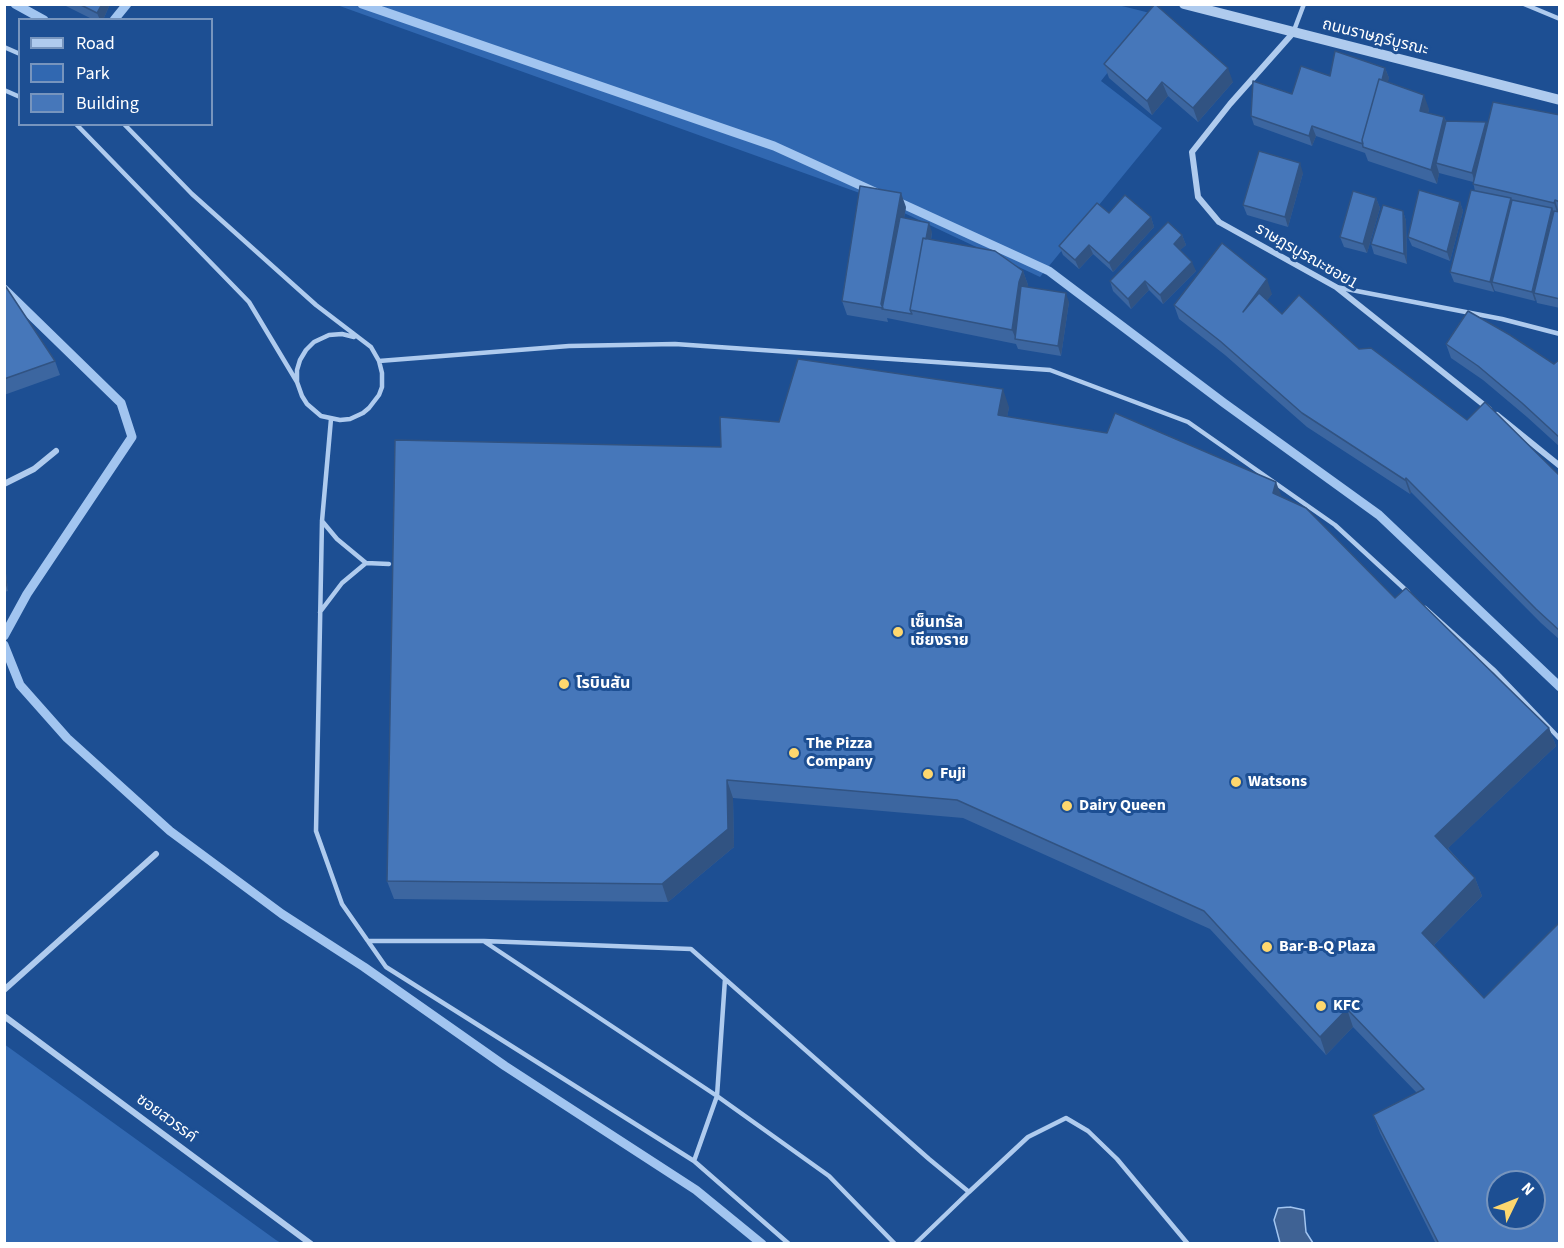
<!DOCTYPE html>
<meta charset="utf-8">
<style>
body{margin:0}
#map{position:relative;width:1564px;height:1248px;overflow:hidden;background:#1d4f93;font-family:"Source Sans 3",sans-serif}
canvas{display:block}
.frame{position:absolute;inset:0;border:6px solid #fff;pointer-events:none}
.legend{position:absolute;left:18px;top:18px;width:195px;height:108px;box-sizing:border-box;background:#1d4f93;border:2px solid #7795be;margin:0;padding:8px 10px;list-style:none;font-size:18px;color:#fff}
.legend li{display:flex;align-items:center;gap:12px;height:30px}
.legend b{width:30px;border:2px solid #7795be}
.north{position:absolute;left:1486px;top:1170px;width:60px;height:60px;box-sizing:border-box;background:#1d4f93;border:2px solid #7795be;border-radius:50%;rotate:47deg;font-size:16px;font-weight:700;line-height:24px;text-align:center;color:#fff}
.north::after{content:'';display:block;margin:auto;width:21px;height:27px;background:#fed76e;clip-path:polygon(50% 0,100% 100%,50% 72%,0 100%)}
</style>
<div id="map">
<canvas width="1564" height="1248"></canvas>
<div class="frame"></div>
<ul class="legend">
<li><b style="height:8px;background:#afcbee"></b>Road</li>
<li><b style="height:16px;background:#3168b1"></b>Park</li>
<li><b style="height:16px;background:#4677ba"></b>Building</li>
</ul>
<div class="north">N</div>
</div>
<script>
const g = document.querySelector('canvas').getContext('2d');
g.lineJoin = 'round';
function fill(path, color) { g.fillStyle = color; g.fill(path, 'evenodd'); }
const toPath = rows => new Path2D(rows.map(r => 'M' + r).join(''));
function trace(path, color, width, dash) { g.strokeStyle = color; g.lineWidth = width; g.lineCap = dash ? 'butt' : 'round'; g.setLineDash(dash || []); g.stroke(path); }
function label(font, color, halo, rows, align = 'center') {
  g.font = font + ' "Source Sans 3","Noto Sans Thai",sans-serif'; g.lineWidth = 6; g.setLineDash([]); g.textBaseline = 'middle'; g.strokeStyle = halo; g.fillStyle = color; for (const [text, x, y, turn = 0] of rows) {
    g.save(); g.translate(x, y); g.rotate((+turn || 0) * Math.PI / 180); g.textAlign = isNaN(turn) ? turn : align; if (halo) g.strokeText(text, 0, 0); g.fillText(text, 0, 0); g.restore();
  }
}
const green = toPath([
 [337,5,1118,5,1154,14,1101,81,1162,128,1040,277,868,196],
 [4,1044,276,1240,281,1243,5,1243]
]);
const water = toPath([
 [1290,1207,1304,1210,1306,1232,1313,1243,1280,1243,1274,1220,1278,1208,1290,1207]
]);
const stream = toPath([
 [15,4,44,20],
 [362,4,774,146,875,192],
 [114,20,127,4],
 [896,201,1049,271,1224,403,1379,515,1560,687],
 [4,289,121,403,132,437,27,594,4,636],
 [4,645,20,685,67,738,170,831,282,914,364,967,505,1066,696,1190,762,1244]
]);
const service = toPath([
 [1524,4,1560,19],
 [1293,33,1304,4],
 [4,47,20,54],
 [4,90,20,97],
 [76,124,249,302,297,382,302,396,307,404,321,416,340,420,350,419,363,413,369,408,379,395,382,387,382,373,379,361,371,347,316,305,192,194,124,124],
 [1336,287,1502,319,1560,334],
 [379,361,569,346,675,344,1050,370,1188,422,1335,525,1408,592],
 [297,382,297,370,300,360,306,350,314,342,329,335,342,334,354,337],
 [331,419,322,521,316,831,342,904,386,967,694,1161,789,1244],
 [322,521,337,539,366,563,389,564],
 [1425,608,1495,671,1560,739],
 [320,612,342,583,366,563],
 [368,941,484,941,691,949,929,1159,969,1192,1028,1137,1066,1118,1088,1131,1117,1159,1188,1244],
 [485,942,717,1096,829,1176,895,1244],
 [694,1161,717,1096,725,979],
 [915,1244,969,1192]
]);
const minor = toPath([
 [1293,33,1230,104,1192,152,1198,197,1219,222,1336,287,1489,409],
 [1497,415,1560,466],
 [4,484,34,469,56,451],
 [4,990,156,854],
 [4,1016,311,1244]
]);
const tertiary = toPath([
 [1184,4,1560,100]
]);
const wall = toPath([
 [62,4,110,4,103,20,94,20],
 [1104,64,1233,82,1198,122,1168,96,1152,115,1109,78],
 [1385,68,1389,78,1387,82,1429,109,1428,113,1444,117,1446,121,1486,122,1487,126,1560,115,1560,210,1558,210,1557,212,1560,212,1560,308,1537,303,1536,299,1535,301,1495,291,1494,289,1494,292,1454,282,1450,272,1475,191,1473,182,1439,173,1437,184,1368,161,1365,153,1316,136,1312,146,1254,125,1251,116,1330,76],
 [1303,173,1288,227,1247,215,1243,205],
 [1376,198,1380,208,1367,253,1344,247,1340,237],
 [1460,202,1463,211,1450,261,1412,246,1408,237],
 [906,207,904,218,932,232,931,240,1023,271,1028,285,1027,287,1069,302,1061,356,1018,349,1016,344,887,318,888,322,847,315,842,301],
 [1403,211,1406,221,1407,264,1374,254,1371,244],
 [1151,217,1154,227,1113,272,1093,254,1079,269,1063,255,1059,246],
 [1182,235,1186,245,1180,250,1196,271,1163,304,1149,290,1131,309,1113,291,1110,281],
 [4,284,55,361,60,375,4,395],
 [1272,294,1267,300,1282,314,1359,349,1467,420,1560,476,1560,640,1541,623,1411,492,1410,494,1307,427,1225,355,1179,319,1174,305],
 [1446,344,1554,364,1560,359,1560,447,1527,417,1483,380,1451,358],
 [1009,407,1007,417,1282,497,1395,598,1549,728,1556,746,1448,848,1475,878,1482,896,1434,945,1560,1244,1436,1244,1380,1133,1373,1115,1417,1093,1353,1027,1326,1055,1210,929,963,818,733,798,734,847,668,902,394,899,387,881,721,447,779,422],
 [4,555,8,591,4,592]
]);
const shadedWall = toPath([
 [102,4,110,4,103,20,100,20,97,13],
 [1228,68,1233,82,1198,122,1193,108],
 [1385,68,1389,78,1369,149,1365,147],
 [1162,82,1168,96,1152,115,1147,101],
 [1424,95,1429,109,1426,125,1420,111],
 [1444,117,1449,131,1436,163,1439,173,1437,184,1431,170],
 [1486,122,1489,132,1475,183,1472,173],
 [1312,126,1316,136,1312,146,1309,136],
 [1300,163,1303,173,1288,227,1285,217],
 [901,193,906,207,887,310,883,309,881,304],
 [1376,198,1380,208,1367,253,1363,244],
 [1511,198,1514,208,1492,282,1494,289,1494,292,1490,282],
 [1555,200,1558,210,1557,212,1554,203],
 [1460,202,1463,211,1450,261,1447,252],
 [1552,208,1556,217,1534,293,1536,299,1535,301,1532,292],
 [1403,211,1406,221,1407,264,1404,254],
 [1151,217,1154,227,1113,272,1109,263],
 [929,223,932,232,918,311,912,310],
 [1182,235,1186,245,1177,253,1174,244],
 [1089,245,1093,254,1079,269,1075,260],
 [1192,262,1196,271,1163,304,1160,295],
 [1023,271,1028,285,1016,339,1012,330,1019,282],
 [1267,279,1272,294,1248,326,1243,312],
 [1145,281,1149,290,1131,309,1128,299],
 [1066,293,1069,302,1061,356,1058,346],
 [1003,389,1009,407,1004,434,998,415],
 [1406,478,1411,492,1410,494,1405,480],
 [1276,482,1283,500,1273,493],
 [4,555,8,591,4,580],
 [1549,728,1556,746,1442,854,1435,836],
 [727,780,733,798,734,847,668,902,662,884],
 [1475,878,1482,896,1428,951,1422,933],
 [1347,1009,1353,1027,1326,1055,1320,1037]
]);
const building = toPath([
 [79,4,102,4,97,13,79,4],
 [1155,4,1228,68,1193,108,1162,82,1147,101,1104,64,1155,4],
 [1335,51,1385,68,1382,80,1379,79,1362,140,1363,144,1312,126,1309,136,1251,116,1253,81,1292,94,1301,66,1330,76,1335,51],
 [1379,79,1424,95,1420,111,1444,117,1431,170,1363,147,1362,140,1379,79],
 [1493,102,1560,115,1560,202,1555,200,1554,203,1473,184,1493,102],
 [1446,121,1486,122,1472,173,1436,163,1446,121],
 [1259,151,1300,163,1285,217,1243,205,1259,151],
 [860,186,901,193,881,304,883,308,842,301,860,186],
 [1419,190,1460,202,1447,252,1408,237,1419,190],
 [1471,190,1511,198,1490,282,1450,272,1471,190],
 [1353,191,1376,198,1363,244,1340,237,1353,191],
 [1125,195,1151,217,1109,263,1089,245,1075,260,1059,246,1097,203,1109,213,1125,195],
 [1512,200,1552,208,1532,292,1492,282,1512,200],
 [1383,205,1403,211,1404,254,1371,244,1383,205],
 [1554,211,1560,212,1560,299,1534,293,1554,211],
 [900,217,929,223,926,239,923,238,910,310,912,314,882,309,900,217],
 [1168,222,1182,235,1174,244,1192,262,1160,295,1145,281,1128,299,1110,281,1168,222],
 [923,238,995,251,1023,271,1019,282,1012,330,910,310,923,238],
 [1222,243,1267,279,1243,312,1259,293,1282,314,1299,295,1359,349,1371,348,1467,420,1485,402,1560,476,1560,631,1536,609,1406,478,1405,480,1302,413,1220,341,1174,305,1222,243],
 [4,284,55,361,4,379,4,284],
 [1021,286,1066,293,1058,346,1015,339,1021,286],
 [1468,311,1510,335,1554,364,1560,359,1560,438,1522,403,1478,366,1446,344,1468,311],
 [798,359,1003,389,998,415,1107,433,1115,413,1276,482,1273,493,1306,508,1395,598,1406,588,1549,728,1435,836,1475,878,1422,933,1484,998,1560,922,1560,1244,1439,1244,1373,1115,1424,1089,1347,1009,1320,1037,1204,911,957,800,727,780,728,829,662,884,387,881,395,440,721,447,720,417,779,422,798,359],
 [1498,1182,1534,1182,1534,1218,1498,1218,1498,1182]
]);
const markers = [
 [898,632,6,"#fed76e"],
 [564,684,6,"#fed76e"],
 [794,753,6,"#fed76e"],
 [928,774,6,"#fed76e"],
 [1236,782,6,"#fed76e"],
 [1067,806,6,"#fed76e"],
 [1267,947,6,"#fed76e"],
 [1321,1006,6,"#fed76e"]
];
const streetNames = [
 ["ถนนราษฎร์บูรณะ",1375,38,14],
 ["ราษฎรบูรณะซอย1",1306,257,30],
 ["ซอยสวรรค์",166,1119,36]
];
const poiNames = [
 ["เซ็นทรัล",910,623],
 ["เชียงราย",910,641],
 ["โรบินสัน",576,684],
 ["The Pizza",806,744],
 ["Company",806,762],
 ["Fuji",940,774],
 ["Watsons",1248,782],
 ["Dairy Queen",1079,806],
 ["Bar-B-Q Plaza",1279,947],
 ["KFC",1333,1006]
];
fill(green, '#3168b1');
fill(water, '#3f6294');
trace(water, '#a2c5f0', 1.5);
trace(stream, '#a2c5f0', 9);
trace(service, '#afcbee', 4.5);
trace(minor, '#afcbee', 6);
trace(tertiary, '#afcbee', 10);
fill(wall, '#3c66a0');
fill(shadedWall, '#315382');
fill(building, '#4677ba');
trace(building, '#315382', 1.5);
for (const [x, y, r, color] of markers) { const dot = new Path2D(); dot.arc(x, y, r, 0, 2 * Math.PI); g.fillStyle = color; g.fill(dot); trace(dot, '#1d4f93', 2); }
label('16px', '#fff', '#1d4f93', streetNames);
label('bold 16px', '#fff', '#1d4f93', poiNames, 'left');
</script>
